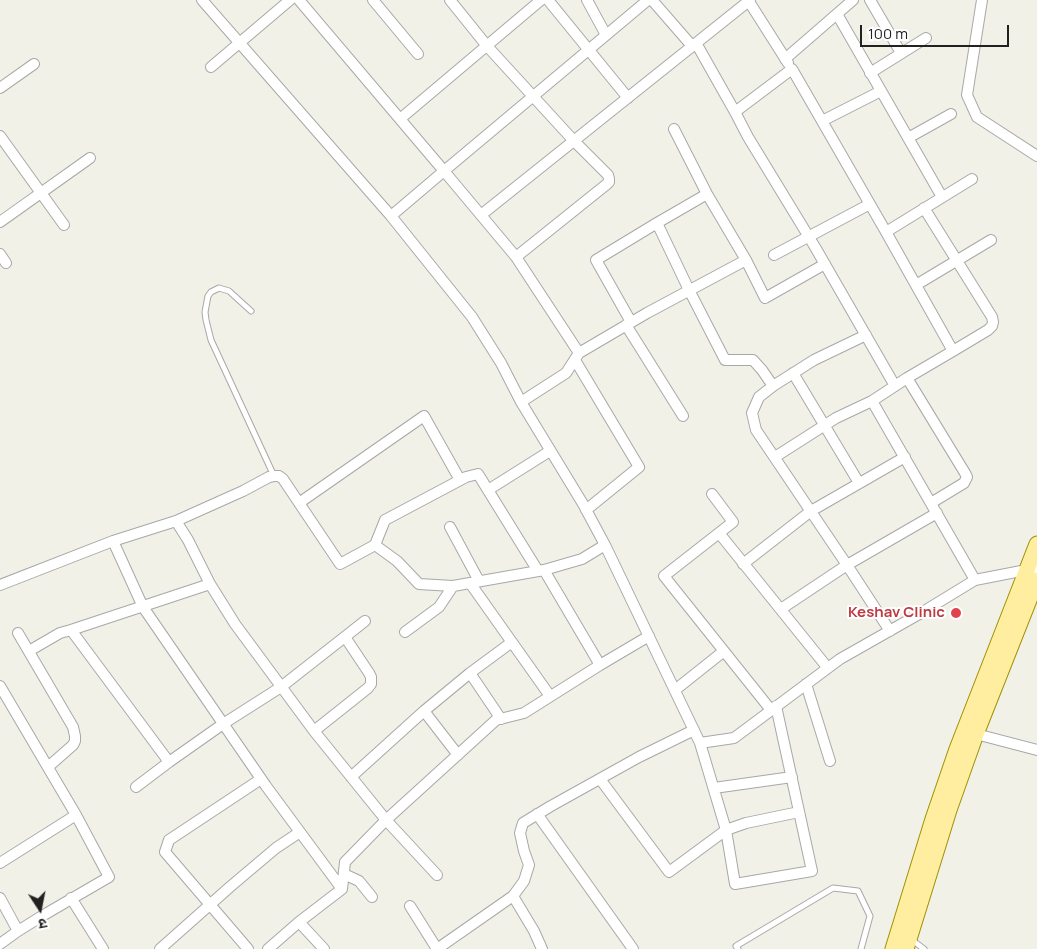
<!DOCTYPE html>
<meta charset="utf-8">
<style>
body{margin:0}
#map{position:relative;width:1037px;height:949px;overflow:hidden;background:#f2f1e7;font-family:Manrope,"Noto Sans Devanagari",sans-serif}
canvas{display:block}
.north{position:absolute;left:15px;top:884px;width:50px;height:50px;-webkit-text-stroke:4px #fff;paint-order:stroke;rotate:169deg;font-size:14px;font-weight:700;line-height:20px;text-align:center;color:#212121}
.north::after{content:'';display:block;margin:auto;width:18px;height:22px;background:#212121;clip-path:polygon(50% 0,100% 100%,50% 72%,0 100%)}
.scale{position:absolute;left:860px;top:25px;width:149px;height:22px;box-sizing:border-box;border:2px solid #212121;border-top:0;padding-left:6px;font-size:15px;line-height:18px;white-space:nowrap;color:#212121;-webkit-text-stroke:4px #fff;paint-order:stroke}
</style>
<div id="map">
<canvas width="1037" height="949"></canvas>
<div class="north">उ</div>
<div class="scale">100 m</div>
</div>
<script>
const g = document.querySelector('canvas').getContext('2d');
g.lineJoin = 'round';
const toPath = rows => new Path2D(rows.map(r => 'M' + r).join(''));
function trace(path, color, width, dash) { g.strokeStyle = color; g.lineWidth = width; g.lineCap = dash ? 'butt' : 'round'; g.setLineDash(dash || []); g.stroke(path); }
function label(font, color, halo, rows, align = 'center') {
  g.font = font + ' Manrope,sans-serif'; g.lineWidth = 4; g.setLineDash([]); g.textBaseline = 'middle'; g.strokeStyle = halo; g.fillStyle = color; for (const [text, x, y, turn = 0] of rows) {
    g.save(); g.translate(x, y); g.rotate((+turn || 0) * Math.PI / 180); g.textAlign = isNaN(turn) ? turn : align; if (halo) g.strokeText(text, 0, 0); g.fillText(text, 0, 0); g.restore();
  }
}
const lane = toPath([
 [251,311,229,291,219,288,211,292,208,296,205,312,206,320,211,340,274,476],
 [912,940,924,949],
 [738,949,736,946,833,888,858,891,870,916,861,949]
]);
const street = toPath([
 [202,0,391,216,472,317,501,363,521,402,583,504,605,545],
 [299,0,444,171,648,0],
 [373,0,418,54],
 [450,0,487,46,574,141,608,175,609,179,609,182,607,184,516,257],
 [548,0,628,98],
 [587,0,606,35],
 [652,0,692,46],
 [748,0,788,63],
 [870,0,901,53],
 [982,0,967,95,977,117,1037,156],
 [837,14,942,197],
 [696,43,735,112],
 [785,59,853,0],
 [211,67,290,0],
 [870,73,926,38],
 [0,88,34,64],
 [400,119,541,0],
 [822,121,881,91],
 [674,129,707,194],
 [0,136,64,225],
 [908,138,951,114],
 [924,208,992,317,993,322,992,326,988,330,953,351],
 [481,215,750,0],
 [391,216,444,171,516,257,579,353],
 [0,222,90,158],
 [657,223,707,194,746,260,765,298,825,264],
 [886,232,972,179],
 [0,254,6,263],
 [774,255,870,204],
 [916,285,991,240],
 [631,322,596,260,657,223,689,290,725,360,753,360,762,370,773,386,814,360,866,335],
 [626,325,683,416],
 [575,360,639,467,586,510],
 [793,373,859,483],
 [773,386,759,397,752,413,756,430,847,565,937,513],
 [895,386,815,247,748,137,735,112,792,69,886,232,953,351,907,378],
 [872,401,907,378,965,473,967,477,964,483,931,503],
 [521,402,566,373,579,353,647,313,746,260],
 [775,457,836,418,872,401,975,580],
 [488,490,550,451],
 [712,494,733,522,719,533,827,667],
 [299,503,424,416,460,480],
 [176,521,188,540,210,584,235,624,314,731,386,820,345,862,342,889],
 [450,527,479,581],
 [719,533,664,576,771,710],
 [113,541,143,607,266,786,342,889,299,922,268,949],
 [375,545,385,520,466,477,478,474,538,571],
 [743,564,811,511,905,457],
 [544,570,600,665],
 [470,583,550,696],
 [210,584,71,630,169,762,223,724,281,687,365,621],
 [0,585,113,541,176,521,243,491,269,477,274,476,279,476,283,479,340,564,375,545,397,561,419,584,453,586,544,570,582,559,605,545,700,743,734,738,840,659,921,613,975,580,1037,568],
 [781,609,847,565,890,631],
 [405,632,439,607,453,586],
 [18,633,73,727,75,736,75,741,73,745,48,767],
 [29,651,60,633,71,630],
 [470,673,501,719],
 [806,684,830,761],
 [0,686,76,815,0,863],
 [675,690,724,651],
 [424,711,458,755],
 [314,731,368,688,371,684,371,677,369,673,345,637],
 [976,734,1037,750],
 [700,743,726,830,746,823,799,812],
 [351,777,424,711,470,673,512,642],
 [600,779,669,872,726,830,735,884,812,871,776,706],
 [136,787,169,762],
 [714,788,792,777],
 [537,814,633,949],
 [344,874,359,881,372,897],
 [437,875,386,820,496,720,524,713,600,665,649,636],
 [0,898,18,931,0,944],
 [71,898,103,949],
 [410,906,437,949,513,896],
 [299,922,324,949],
 [18,931,42,916,109,877,76,815],
 [160,949,231,886,276,848,300,832],
 [248,949,165,852,169,840,261,779],
 [542,949,534,931,513,896,524,881,529,865,524,851,520,833,523,823,551,806,639,757,694,730]
]);
const primary = toPath([
 [893,949,933,819,957,749,1037,544],
 [906,949,949,810,976,734,1037,580]
]);
const markers = [
 [956,613,6,"#e0444e"]
];
const healthNames = [
 ["Keshav Clinic",945,613]
];
trace(lane, '#a8a8a8', 7);
trace(street, '#a8a8a8', 12);
trace(primary, '#9f9100', 17);
trace(lane, '#fff', 5);
trace(street, '#fff', 10);
trace(primary, '#ffeda0', 15);
for (const [x, y, r, color] of markers) { const dot = new Path2D(); dot.arc(x, y, r, 0, 2 * Math.PI); g.fillStyle = color; g.fill(dot); trace(dot, '#fff', 2); }
label('bold 15px', '#be3a42', '#fff', healthNames, 'right');
</script>
